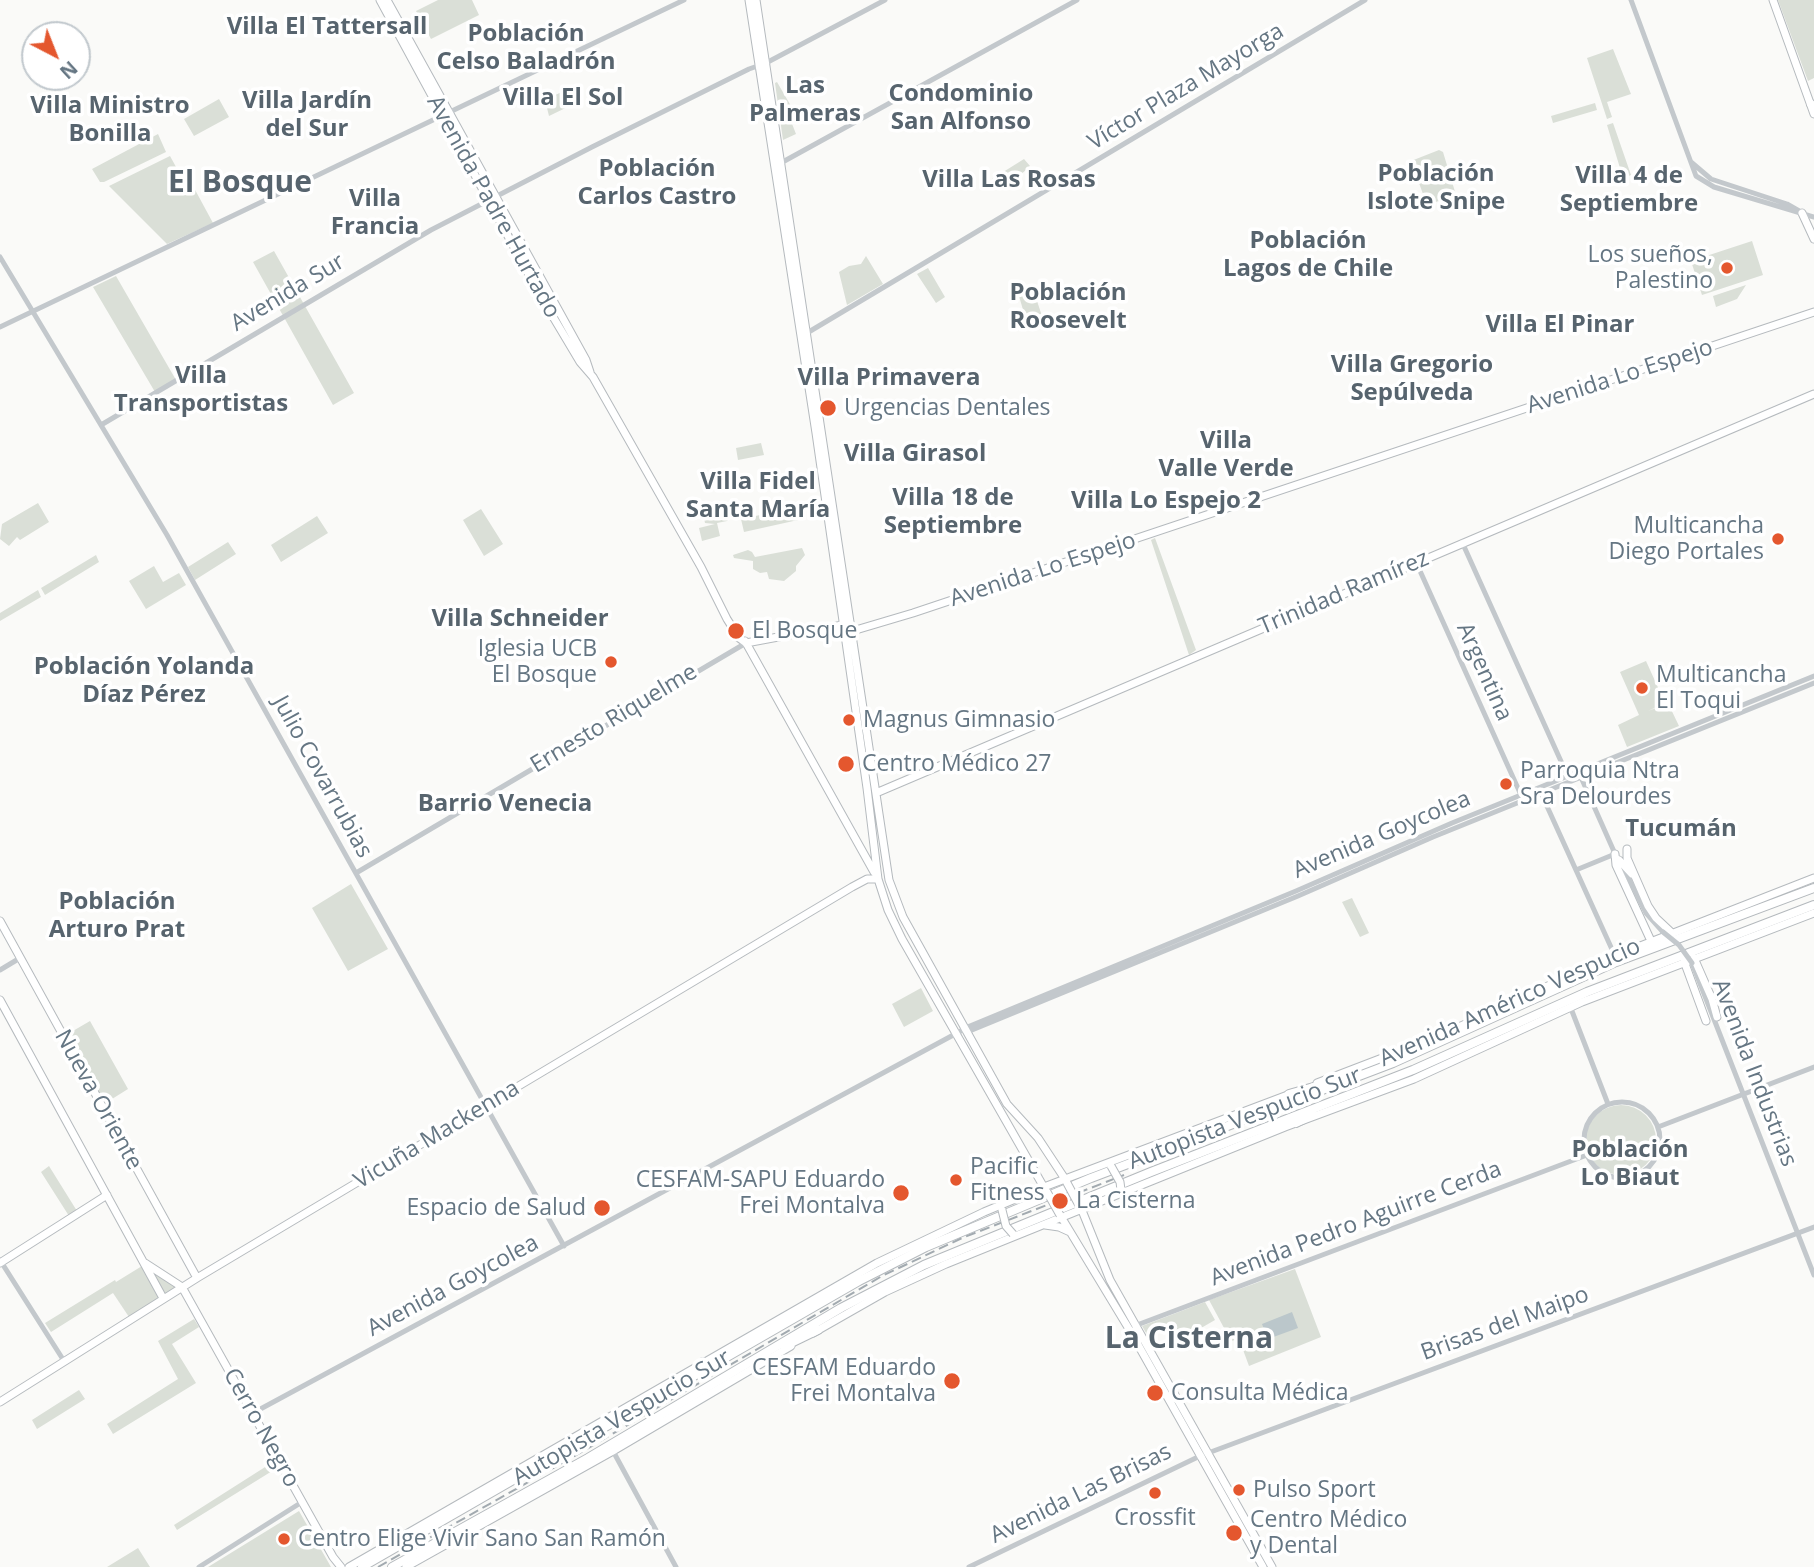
<!DOCTYPE html>
<meta charset="utf-8">
<style>
body{margin:0}
#map{position:relative;width:1814px;height:1567px;overflow:hidden;background:#fafaf8;font-family:"Open Sans",sans-serif}
canvas{display:block}
.north{position:absolute;left:21px;top:21px;width:70px;height:70px;box-sizing:border-box;background:#fff;border:2px solid #c1c8cd;border-radius:50%;rotate:138deg;font-size:19px;font-weight:700;line-height:28px;text-align:center;color:#657683}
.north::after{content:'';display:block;margin:auto;width:24px;height:32px;background:#e4572e;clip-path:polygon(50% 0,100% 100%,50% 72%,0 100%)}
</style>
<div id="map">
<canvas width="1814" height="1567"></canvas>
<div class="north">N</div>
</div>
<script>
const g = document.querySelector('canvas').getContext('2d');
g.lineJoin = 'round';
function fill(path, color) { g.fillStyle = color; g.fill(path, 'evenodd'); }
const toPath = rows => new Path2D(rows.map(r => 'M' + r).join(''));
function trace(path, color, width, dash) { g.strokeStyle = color; g.lineWidth = width; g.lineCap = dash ? 'butt' : 'round'; g.setLineDash(dash || []); g.stroke(path); }
function label(font, color, halo, rows, align = 'center') {
  g.font = font + ' "Open Sans",sans-serif'; g.lineWidth = 7; g.setLineDash([]); g.textBaseline = 'middle'; g.strokeStyle = halo; g.fillStyle = color; for (const [text, x, y, turn = 0] of rows) {
    g.save(); g.translate(x, y); g.rotate((+turn || 0) * Math.PI / 180); g.textAlign = isNaN(turn) ? turn : align; if (halo) g.strokeText(text, 0, 0); g.fillText(text, 0, 0); g.restore();
  }
}
const green = toPath([
 [438,0,472,0,479,15,431,39,416,11],
 [1778,0,1814,0,1814,78,1808,81],
 [1613,49,1631,94,1607,102,1612,117,1607,119,1587,58],
 [777,82,791,106,787,111,796,134,783,140,775,83],
 [572,87,580,101,549,116,545,100],
 [219,99,229,117,194,136,184,119],
 [1595,103,1597,110,1553,123,1551,116],
 [1613,123,1631,175,1623,178,1607,125],
 [158,134,166,152,104,182,100,182,92,169],
 [1439,150,1443,152,1456,195,1427,205,1411,161],
 [170,156,186,185,193,186,213,223,167,244,109,186],
 [1024,159,1030,166,1010,185,992,179],
 [1752,241,1763,275,1702,295,1691,261],
 [274,251,354,393,333,405,253,262],
 [866,256,883,284,847,305,839,272,849,266,861,264],
 [928,268,945,297,936,303,917,274],
 [116,276,176,380,155,392,93,287],
 [1746,285,1737,299,1716,307,1713,296],
 [1034,292,1045,325,1028,327,1019,296],
 [761,443,764,455,738,460,736,448],
 [38,503,49,522,20,540,17,537,9,546,0,539,2,524],
 [481,509,503,544,484,556,463,520],
 [789,509,791,516,797,515,798,520,744,532,741,519],
 [721,510,732,516,727,521,717,523,720,536,702,541,699,528,715,524,705,523,704,518,709,513],
 [317,516,328,533,281,562,271,545],
 [1155,538,1196,650,1189,655,1151,540],
 [228,542,236,554,195,580,188,567],
 [802,548,805,555,796,566,796,571,784,581,769,579,767,572,760,573,753,569,753,561,734,558,733,555,748,550,752,552,755,557],
 [96,555,99,562,45,595,41,588],
 [154,566,163,582,179,573,186,585,146,609,129,581],
 [38,590,41,597,0,621,0,613],
 [1646,661,1665,703,1648,711,1668,703,1679,726,1627,747,1618,725,1639,715,1620,672],
 [351,884,388,949,348,971,312,908],
 [1352,898,1369,933,1360,937,1342,902],
 [921,988,933,1011,904,1027,892,1004],
 [90,1021,128,1089,104,1104,66,1035],
 '1586 1140a35 35 0 1 1 70 0a35 35 0 1 1-70 0Z',
 [49,1166,77,1211,69,1216,41,1172],
 [142,1266,176,1287,129,1317,113,1293,51,1332,45,1323,115,1280,116,1282],
 [1295,1269,1321,1337,1249,1366,1239,1339,1231,1341,1209,1300],
 [1205,1302,1215,1320,1175,1343,1166,1329,1149,1338,1142,1326],
 [194,1319,199,1327,172,1344,196,1383,113,1434,107,1424,178,1379,158,1341],
 [79,1390,85,1399,37,1429,32,1420],
 [273,1462,277,1468,177,1530,174,1525],
 [299,1511,331,1567,208,1567],
 [138,1548,150,1567,107,1567]
]);
const water = toPath([
 [1292,1312,1298,1328,1268,1339,1262,1324]
]);
const minor = toPath([
 [1631,0,1696,176,1714,187,1814,217],
 [1691,162,1711,179,1787,204,1801,212],
 [779,164,1077,0],
 [0,257,167,535,564,1246],
 [0,327,684,0],
 [807,333,1365,0],
 [101,425,431,230,592,147,749,69,766,63,885,0],
 [1462,542,1569,779],
 [1416,562,1521,795],
 [1580,775,1616,856],
 [1541,793,1615,956],
 [1623,867,1646,913,1663,932],
 [1576,870,1615,854],
 [356,873,746,643],
 [1692,963,1814,1275],
 [0,970,20,958],
 [1570,1006,1608,1104],
 [966,1030,972,1030,1298,896,1433,837,1814,683],
 '1584 1140a38 38 0 1 1 76 0a38 38 0 1 1-76 0Z',
 [1658,1127,1814,1067],
 [0,1260,64,1361],
 [1137,1325,1587,1155],
 [253,1413,970,1026,1296,891,1452,823,1814,676],
 [613,1451,676,1567],
 [199,1567,302,1502],
 [969,1567,1200,1456,1814,1227]
]);
const major = toPath([
 [380,0,540,295,580,362,593,377,701,567,727,619,739,638,746,643],
 [387,0,586,360,590,372],
 [749,0,816,433,867,788,878,879,888,910,902,939,1046,1191],
 [756,0,889,880,903,917,1007,1104,1038,1138,1067,1182],
 [1773,0,1814,114],
 [1802,213,1814,239],
 [849,632,913,613,1814,312],
 [745,641,874,872],
 [746,643,848,624],
 [876,793,1814,394],
 [1627,849,1627,858,1648,906,1656,918,1672,933],
 [1615,854,1616,865,1651,941],
 [1619,860,1632,874],
 [0,921,197,1278],
 [1694,958,1712,999,1717,1017],
 [1684,961,1706,1021],
 [0,1000,163,1298],
 [1317,1083,1437,1037,1602,961,1814,878],
 [1081,1208,1110,1280,1272,1567],
 [1060,1215,1132,1334,1263,1567],
 [1045,1225,1059,1227,1070,1232],
 [0,1263,107,1195],
 [145,1263,182,1287],
 [182,1287,333,1557,341,1567],
 [813,1333,885,1292,946,1264,1285,1127,1414,1079,1582,1002,1814,913],
 [0,1402,197,1278,852,887,867,879,878,879],
 [349,1567,877,1263,984,1212,1044,1187,1293,1093],
 [406,1567,613,1451,791,1346]
]);
const highway = toPath([
 [1811,104,1814,107],
 [1289,1094,1324,1084],
 [1296,1123,1312,1115],
 [785,1346,818,1330],
 [684,1379,703,1362],
 [362,1567,859,1281,926,1247,1091,1178,1393,1063,1616,962,1814,888],
 [392,1567,588,1458,841,1308,924,1265,1151,1172,1413,1070,1587,992,1814,905]
]);
const rail = toPath([
 [378,1567,585,1450,882,1276,962,1238,1124,1175]
]);
const minorBridge = toPath([
 [1663,932,1679,945,1692,963]
]);
const majorBridge = toPath([
 [1111,1166,1120,1182,1121,1190],
 [1067,1183,1080,1207],
 [1047,1192,1060,1215],
 [1002,1210,1006,1226,1013,1234]
]);
const markers = [
 [1727,268,7,"#e4572e"],
 [828,408,9,"#e4572e"],
 [1778,539,7,"#e4572e"],
 [736,631,9,"#e4572e"],
 [611,662,7,"#e4572e"],
 [1642,688,7,"#e4572e"],
 [849,720,7,"#e4572e"],
 [846,764,9,"#e4572e"],
 [1506,784,7,"#e4572e"],
 [956,1180,7,"#e4572e"],
 [901,1193,9,"#e4572e"],
 [1060,1201,9,"#e4572e"],
 [602,1208,9,"#e4572e"],
 [952,1381,9,"#e4572e"],
 [1155,1393,9,"#e4572e"],
 [1239,1490,7,"#e4572e"],
 [1155,1493,7,"#e4572e"],
 [1234,1533,9,"#e4572e"],
 [284,1539,7,"#e4572e"]
];
const streetNames = [
 ["Víctor Plaza Mayorga",1186,87,-31],
 ["Avenida Padre Hurtado",493,207,61],
 ["Avenida Sur",288,293,-31],
 ["Avenida Lo Espejo",1620,377,-18],
 ["Avenida Lo Espejo",1043,570,-18],
 ["Trinidad Ramírez",1344,593,-23],
 ["Argentina",1484,672,66],
 ["Ernesto Riquelme",614,719,-31],
 ["Julio Covarrubias",322,777,61],
 ["Avenida Goycolea",1382,835,-23],
 ["Avenida Américo Vespucio",1510,1003,-24],
 ["Avenida Industrias",1754,1073,69],
 ["Nueva Oriente",98,1100,61],
 ["Autopista Vespucio Sur",1245,1119,-21],
 ["Vicuña Mackenna",437,1135,-31],
 ["Avenida Pedro Aguirre Cerda",1356,1224,-21],
 ["Avenida Goycolea",453,1286,-28],
 ["Brisas del Maipo",1505,1324,-20],
 ["Autopista Vespucio Sur",622,1418,-30],
 ["Cerro Negro",261,1428,61],
 ["Avenida Las Brisas",1081,1494,-26]
];
const poiNames = [
 ["Los sueños,",1713,255,"right"],
 ["Palestino",1713,281,"right"],
 ["Urgencias Dentales",844,408],
 ["Multicancha",1764,526,"right"],
 ["Diego Portales",1764,552,"right"],
 ["El Bosque",752,631],
 ["Iglesia UCB",597,649,"right"],
 ["El Bosque",597,675,"right"],
 ["Multicancha",1656,675],
 ["El Toqui",1656,701],
 ["Magnus Gimnasio",863,720],
 ["Centro Médico 27",862,764],
 ["Parroquia Ntra",1520,771],
 ["Sra Delourdes",1520,797],
 ["Pacific",970,1167],
 ["Fitness",970,1193],
 ["CESFAM-SAPU Eduardo",885,1180,"right"],
 ["Frei Montalva",885,1206,"right"],
 ["La Cisterna",1076,1201],
 ["Espacio de Salud",586,1208,"right"],
 ["CESFAM Eduardo",936,1368,"right"],
 ["Frei Montalva",936,1394,"right"],
 ["Consulta Médica",1171,1393],
 ["Pulso Sport",1253,1490],
 ["Crossfit",1155,1518,"center"],
 ["Centro Médico",1250,1520],
 ["y Dental",1250,1546],
 ["Centro Elige Vivir Sano San Ramón",298,1539]
];
const neighbourhoodNames = [
 ["Villa El Tattersall",327,27],
 ["Población",526,34],
 ["Celso Baladrón",526,62],
 ["Las",805,86],
 ["Palmeras",805,114],
 ["Condominio",961,94],
 ["San Alfonso",961,122],
 ["Villa El Sol",563,98],
 ["Villa Jardín",307,101],
 ["del Sur",307,129],
 ["Villa Ministro",110,106],
 ["Bonilla",110,134],
 ["Población",657,169],
 ["Carlos Castro",657,197],
 ["Población",1436,174],
 ["Islote Snipe",1436,202],
 ["Villa 4 de",1629,176],
 ["Septiembre",1629,204],
 ["Villa Las Rosas",1009,180],
 ["Villa",375,199],
 ["Francia",375,227],
 ["Población",1308,241],
 ["Lagos de Chile",1308,269],
 ["Población",1068,293],
 ["Roosevelt",1068,321],
 ["Villa El Pinar",1560,325],
 ["Villa Gregorio",1412,365],
 ["Sepúlveda",1412,393],
 ["Villa",201,376],
 ["Transportistas",201,404],
 ["Villa Primavera",889,378],
 ["Villa",1226,441],
 ["Valle Verde",1226,469],
 ["Villa Girasol",915,454],
 ["Villa Fidel",758,482],
 ["Santa María",758,510],
 ["Villa 18 de",953,498],
 ["Septiembre",953,526],
 ["Villa Lo Espejo 2",1166,501],
 ["Villa Schneider",520,619],
 ["Población Yolanda",144,667],
 ["Díaz Pérez",144,695],
 ["Barrio Venecia",505,804],
 ["Tucumán",1681,829],
 ["Población",117,902],
 ["Arturo Prat",117,930],
 ["Población",1630,1150],
 ["Lo Biaut",1630,1178]
];
const districtNames = [
 ["El Bosque",240,183],
 ["La Cisterna",1189,1339]
];
fill(green, '#dadfd7');
fill(water, '#bbc7cb');
trace(major, '#b5babe', 9);
trace(highway, '#b4b9bd', 10);
trace(minor, '#c3c8cc', 5);
trace(major, '#fff', 7);
trace(highway, '#fff', 8);
trace(rail, '#a2aab0', 2, [10, 5]);
trace(majorBridge, '#b5babe', 9, []);
trace(minorBridge, '#c3c8cc', 5);
trace(majorBridge, '#fff', 7);
for (const [x, y, r, color] of markers) { const dot = new Path2D(); dot.arc(x, y, r, 0, 2 * Math.PI); g.fillStyle = color; g.fill(dot); trace(dot, '#fff', 2.5); }
label('23px', '#657683', '#fff', streetNames);
label('23px', '#657683', '#fff', poiNames, 'left');
label('bold 24px', '#57646e', '#fff', neighbourhoodNames);
label('bold 30px', '#57646e', '#fff', districtNames);
</script>
